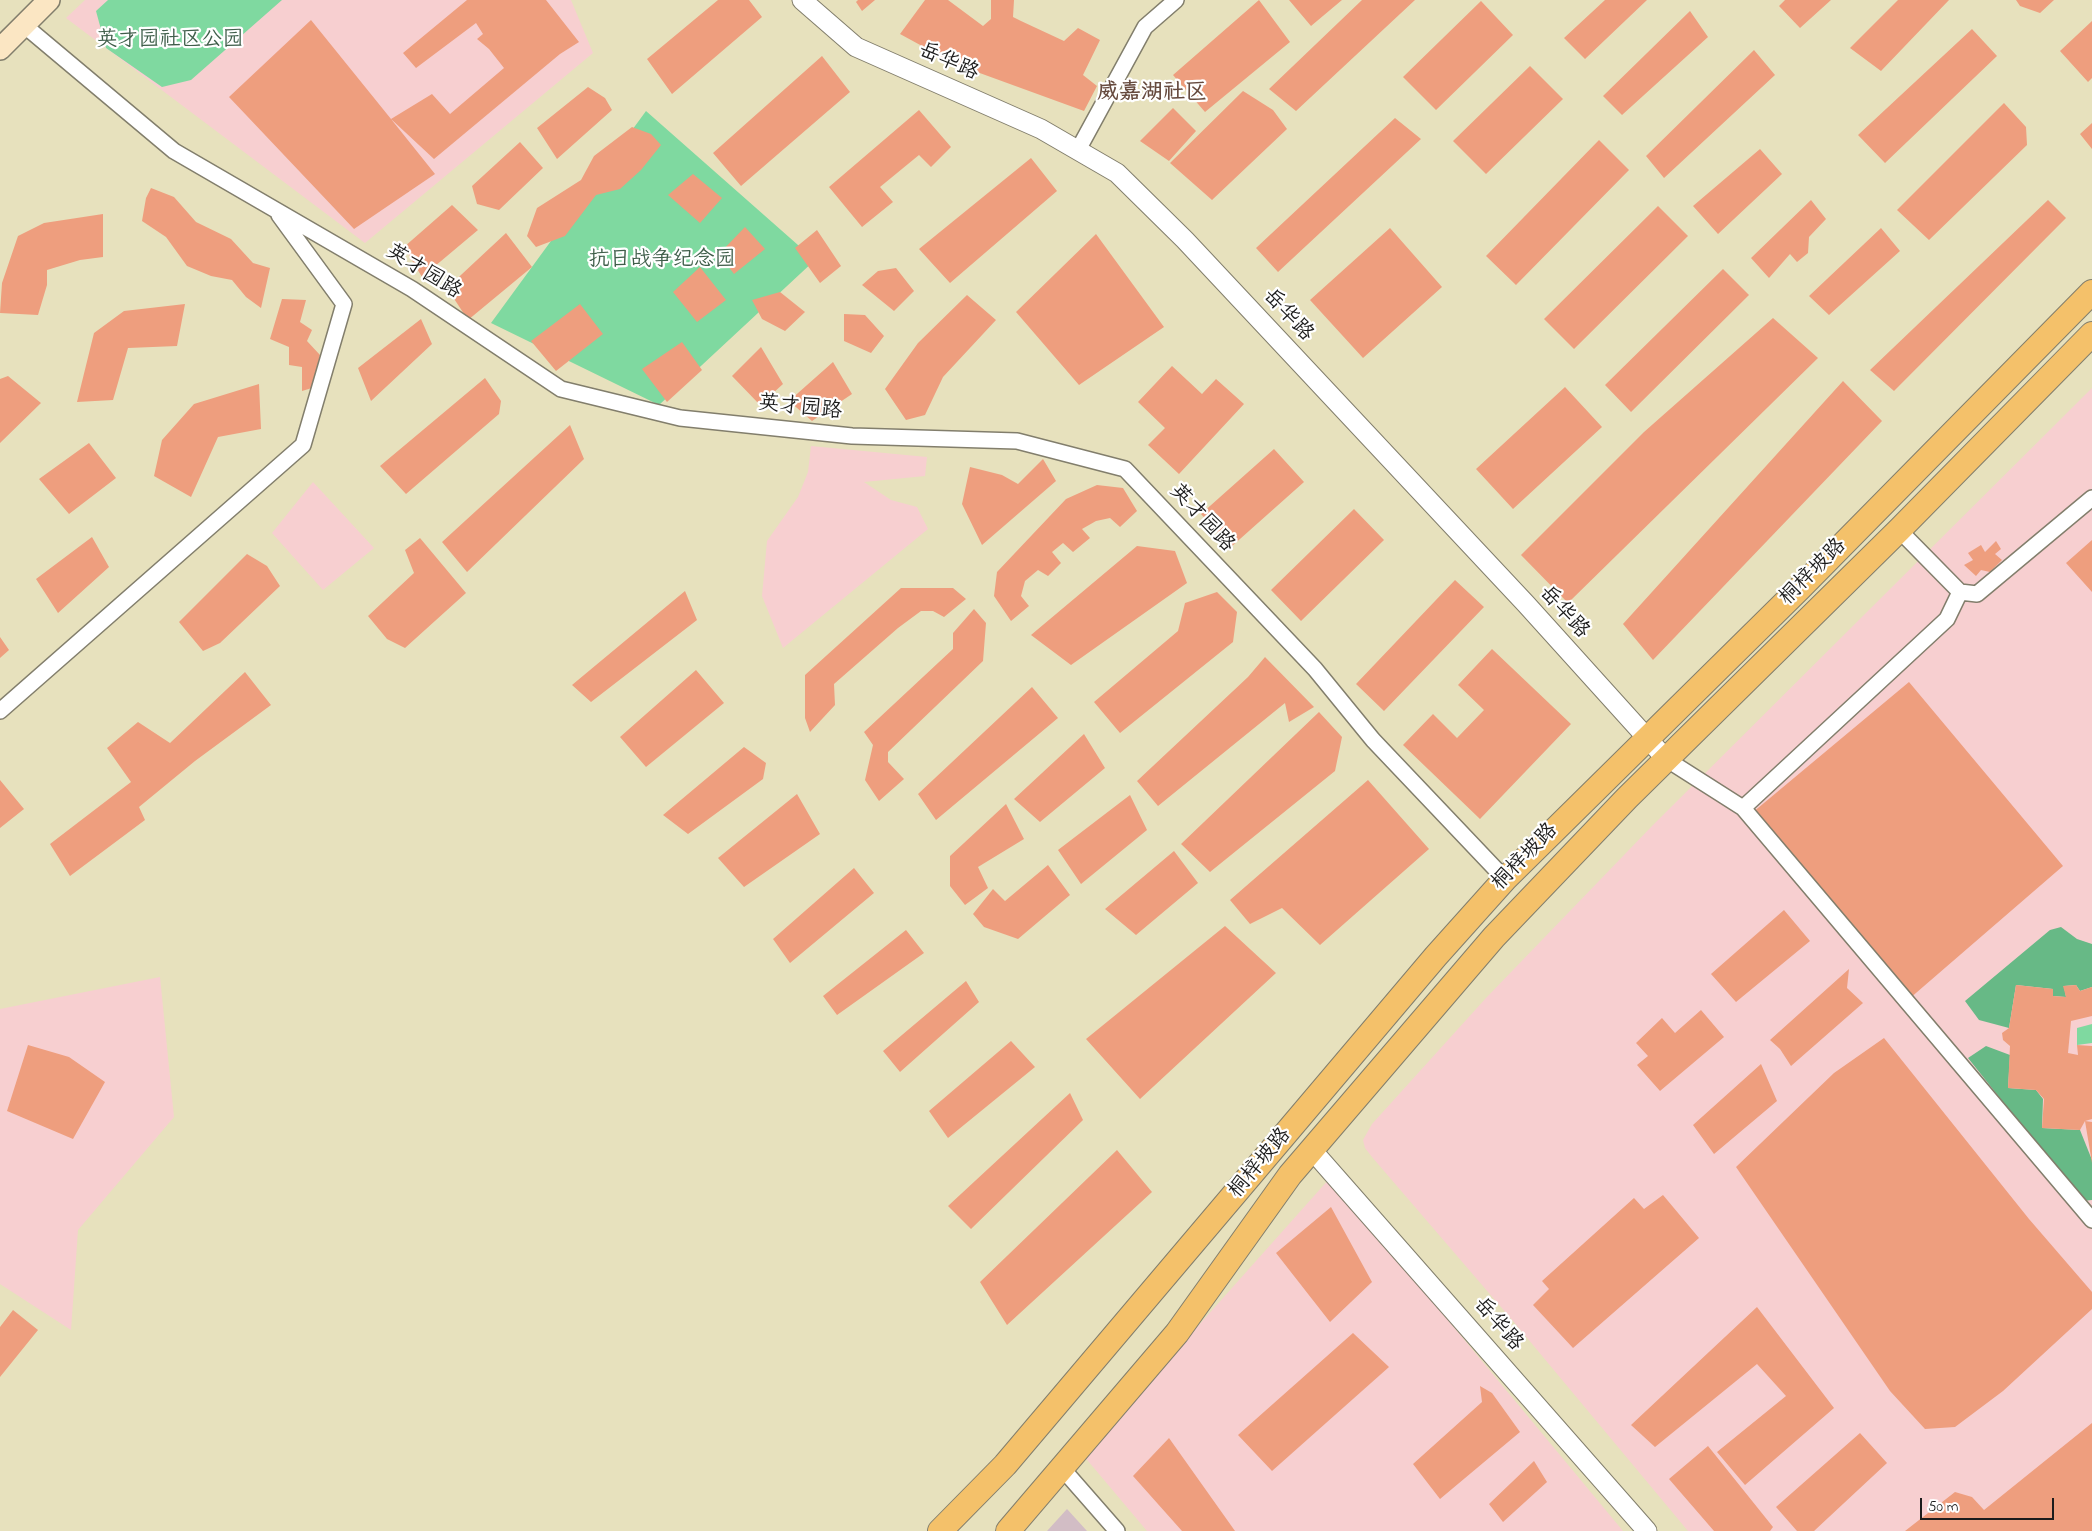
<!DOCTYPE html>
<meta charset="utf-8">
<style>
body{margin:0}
#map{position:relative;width:2092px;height:1531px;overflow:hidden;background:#e7e1bd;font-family:"Indie Flower",sans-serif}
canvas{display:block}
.scale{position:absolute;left:1920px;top:1498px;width:134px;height:22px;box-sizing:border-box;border:2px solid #1c1c1c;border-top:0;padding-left:6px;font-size:15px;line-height:18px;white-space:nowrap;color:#1c1c1c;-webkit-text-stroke:4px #fff;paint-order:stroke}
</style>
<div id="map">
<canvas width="2092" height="1531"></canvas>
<div class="scale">50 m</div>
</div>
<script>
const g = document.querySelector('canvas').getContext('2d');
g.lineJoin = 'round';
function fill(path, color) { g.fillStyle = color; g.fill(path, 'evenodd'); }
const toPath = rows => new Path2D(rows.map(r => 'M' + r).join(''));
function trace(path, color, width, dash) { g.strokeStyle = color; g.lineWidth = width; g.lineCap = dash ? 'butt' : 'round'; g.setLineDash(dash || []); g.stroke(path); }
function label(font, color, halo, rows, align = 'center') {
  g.font = font + ' "Indie Flower","LXGW WenKai TC",sans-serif'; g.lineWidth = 4.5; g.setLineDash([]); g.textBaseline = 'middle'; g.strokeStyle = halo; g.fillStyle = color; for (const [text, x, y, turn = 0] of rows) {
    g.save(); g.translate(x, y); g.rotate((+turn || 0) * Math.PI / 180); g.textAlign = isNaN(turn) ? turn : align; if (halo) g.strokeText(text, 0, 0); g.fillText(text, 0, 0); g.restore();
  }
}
const built = toPath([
 [85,0,571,0,593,53,365,243,66,18],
 [2092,388,2092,1531,1688,1531,1513,1321,1372,1157,1365,1148,1363,1140,1372,1124,1486,998,1653,825],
 [811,446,927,457,925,476,864,482,891,500,917,507,928,529,783,648,762,596,767,541,798,497,808,472],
 [313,482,374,548,323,590,272,533],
 [160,977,174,1117,78,1230,71,1330,0,1284,0,1009],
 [1330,1178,1623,1531,1147,1531,1083,1455]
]);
const industrial = toPath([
 [1067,1509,1087,1531,1047,1531]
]);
const green = toPath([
 [108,0,282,0,191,80,162,87,106,48,96,11],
 [646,111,815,260,659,405,491,323],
 [2092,1024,2092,1043,2077,1045,2077,1028]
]);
const forest = toPath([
 [2061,927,2077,939,2092,944,2092,987,2080,991,2076,985,2064,986,2066,997,2053,996,2053,989,2016,985,2009,1028,1979,1020,1965,1001,2050,930],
 [1986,1046,2010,1055,2008,1088,2036,1090,2043,1099,2042,1128,2080,1130,2092,1160,2092,1200,2082,1201,1968,1058]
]);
const building = toPath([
 [467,0,546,0,579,42,560,54,434,159,391,119,435,174,354,229,229,97,311,20,391,119,432,94,450,114,504,68,489,49,477,39,483,34,476,23,416,68,403,53],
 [718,0,749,0,762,17,672,94,647,59],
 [858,0,875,0,862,11,856,2],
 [925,0,948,0,983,26,991,19,991,0,1014,0,1013,17,1021,21,1064,41,1078,28,1100,40,1083,75,1097,86,1084,111,955,64,900,34],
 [1259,0,1290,42,1205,112,1173,75],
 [1289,0,1342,0,1311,26],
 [1362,0,1415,0,1296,111,1269,89],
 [1605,0,1647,0,1585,59,1564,38],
 [1785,0,1831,0,1800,28,1779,6],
 [1898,0,1949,0,1881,71,1850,48],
 [2016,0,2054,0,2040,13,2020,6],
 [1481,1,1513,35,1436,110,1403,77],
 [1690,11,1708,37,1622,115,1603,96],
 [2092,21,2092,78,2088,82,2060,51],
 [1972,29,1997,56,1885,163,1858,135],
 [1754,50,1775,75,1664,178,1646,156],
 [822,56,850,92,741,186,713,153],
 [1530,66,1563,99,1486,174,1453,141],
 [588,87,605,98,612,110,557,159,537,128],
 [1243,91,1273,110,1287,129,1212,200,1170,163],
 [2004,103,2026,127,2027,145,1929,240,1897,210],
 [1173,108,1196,131,1169,161,1140,141],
 [919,110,951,147,931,167,919,155,880,187,893,202,862,227,829,187],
 [1395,118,1421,139,1278,272,1256,248],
 [2092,123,2092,149,2080,134],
 [632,127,651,134,661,145,641,170,620,189,596,195,565,236,536,247,527,236,537,208,581,180,594,156],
 [1599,140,1629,170,1516,285,1486,256],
 [520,142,543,168,499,210,477,204,472,186],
 [1760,149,1782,174,1718,234,1693,206],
 [1031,158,1057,191,950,283,919,249],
 [693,174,722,198,700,223,668,195],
 [151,188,174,197,196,222,231,239,253,263,270,268,261,308,246,297,232,280,211,276,187,266,166,237,142,221,146,198],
 [1811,200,1826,219,1809,237,1808,253,1797,262,1790,254,1769,278,1751,258],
 [2048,200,2066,218,1894,391,1870,370],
 [452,205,478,230,422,277,404,247],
 [1658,206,1688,236,1574,349,1544,319],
 [103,214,103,257,80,260,47,270,47,285,38,315,0,313,2,283,18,236,44,223],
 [745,227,765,249,734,274,719,254],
 [1390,228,1442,287,1363,358,1310,300],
 [1881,228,1900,251,1829,315,1809,296],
 [817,230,841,266,820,283,795,248],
 [506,233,532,267,468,320,447,288],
 [1096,234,1164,327,1079,385,1016,312],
 [700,267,726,300,697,322,673,292],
 [896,268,914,291,894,311,862,285,878,271],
 [1723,269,1749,295,1631,412,1605,385],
 [780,292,805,312,785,331,762,319,752,300],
 [967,295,996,320,943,377,925,415,906,420,885,389,918,343],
 [282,299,306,300,300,322,312,330,307,341,320,355,312,388,302,391,302,367,289,365,289,347,270,339],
 [185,304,177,346,128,348,113,400,77,402,94,333,124,311],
 [580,304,603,334,556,371,531,341],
 [844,314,865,315,884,336,871,353,844,341],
 [1773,318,1818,358,1568,603,1521,555,1644,432],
 [421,319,432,344,371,401,358,368],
 [682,342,702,370,667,402,642,369],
 [761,347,783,384,760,405,732,376],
 [833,362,852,394,812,421,789,401],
 [1172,366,1202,394,1216,379,1244,404,1179,474,1148,445,1165,428,1138,402],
 [8,376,41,403,0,443,0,379],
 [485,378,501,401,499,414,406,494,380,466],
 [1843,381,1882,421,1653,660,1623,624],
 [259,384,261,429,218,437,191,497,154,476,162,440,194,404],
 [1565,387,1602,427,1513,509,1476,469],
 [570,425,584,459,467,572,442,542],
 [89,443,116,478,69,514,39,479],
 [1274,449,1304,482,1231,547,1201,514],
 [1043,459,1056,481,982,545,962,504,970,467,1002,475,1018,484],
 [1097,485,1123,488,1137,511,1120,527,1110,518,1096,521,1082,529,1090,538,1073,552,1063,543,1052,552,1061,563,1048,576,1038,570,1025,581,1021,596,1029,606,1011,621,994,596,997,572,1066,499],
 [1354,509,1384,540,1301,621,1271,590],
 [92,537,109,567,58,613,36,579],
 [420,538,466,593,405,648,387,639,368,616,414,573,405,550],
 [2092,540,2092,592,2066,563],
 [1996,541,2001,549,1995,554,2002,560,1990,572,1981,570,1976,576,1964,565,1973,560,1968,553,1981,545,1985,552],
 [1137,546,1175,551,1187,583,1071,665,1031,635],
 [247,554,267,566,280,586,220,643,203,651,179,622],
 [1455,580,1484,607,1384,711,1356,684],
 [901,588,953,588,966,599,944,617,933,611,921,611,898,628,834,684,835,705,810,732,805,718,805,675],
 [685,591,697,620,591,702,572,685],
 [1217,592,1237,612,1233,642,1120,733,1094,702,1178,631,1185,603],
 [974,609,986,623,983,661,888,752,888,762,904,779,879,801,865,780,873,745,864,732,953,649,953,633],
 [0,637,9,650,0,658],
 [1492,649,1571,724,1480,819,1403,745,1433,714,1457,738,1484,710,1458,685],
 [1265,657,1314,707,1289,722,1285,703,1158,806,1137,781,1248,677],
 [696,670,724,703,646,767,620,737],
 [245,672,271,705,195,761,139,807,145,820,70,876,50,844,131,782,107,748,138,722,170,743],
 [1909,682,2063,866,1909,999,1752,813],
 [1032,687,1058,718,936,820,918,794],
 [1319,712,1342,737,1335,771,1210,872,1181,844],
 [1084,734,1105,768,1040,822,1014,799],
 [744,747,766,763,763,779,688,834,663,815],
 [0,780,24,809,0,828],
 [1368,780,1429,849,1320,945,1282,908,1250,924,1230,900],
 [797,794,820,834,744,887,718,858],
 [1130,795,1147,830,1081,884,1058,850],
 [1006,804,1024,839,978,867,988,888,965,905,950,886,950,856],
 [1174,851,1198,883,1136,935,1105,909],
 [1048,865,1070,895,1018,939,984,927,973,914,993,889,1005,901],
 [854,868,874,893,790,963,773,939],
 [1784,910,1810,941,1736,1002,1711,974],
 [1225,926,1276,973,1140,1099,1086,1039],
 [906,930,924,953,837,1015,823,996],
 [1849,969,1847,988,1863,1003,1791,1066,1780,1049,1770,1040],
 [966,981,979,1002,900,1072,883,1051],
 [2016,985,2053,989,2053,996,2066,997,2063,986,2076,985,2080,991,2092,987,2092,1016,2071,1021,2068,1053,2078,1055,2077,1045,2092,1046,2092,1119,2085,1121,2092,1122,2092,1163,2085,1121,2080,1130,2042,1128,2044,1099,2036,1090,2008,1088,2010,1046,2003,1040,2002,1033,2009,1028],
 [1701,1010,1724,1037,1660,1091,1637,1065,1648,1056,1636,1043,1662,1018,1675,1033],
 [1884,1038,2029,1219,2092,1292,2092,1309,2003,1391,1955,1427,1925,1429,1890,1391,1736,1167,1834,1073],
 [1011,1041,1035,1067,948,1138,929,1111],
 [28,1045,69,1057,105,1082,73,1139,7,1111],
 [1761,1064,1777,1101,1714,1154,1693,1125],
 [1070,1093,1083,1120,971,1229,948,1206],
 [1117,1150,1152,1192,1007,1325,980,1282],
 [1663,1195,1699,1238,1573,1348,1533,1305,1549,1289,1542,1281,1634,1198,1644,1209],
 [1331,1207,1372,1282,1330,1322,1276,1253],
 [1757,1307,1834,1408,1745,1485,1717,1452,1786,1396,1757,1364,1655,1447,1631,1425],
 [13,1310,38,1330,0,1377,0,1327],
 [1353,1333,1389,1367,1272,1471,1238,1435],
 [1480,1386,1492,1393,1520,1432,1440,1499,1413,1464,1482,1402],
 [2092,1423,2092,1531,1905,1531,1955,1492,1972,1497,1984,1510],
 [1860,1433,1887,1463,1814,1531,1797,1531,1776,1507],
 [1169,1438,1235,1531,1182,1531,1133,1476],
 [1708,1446,1773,1527,1770,1531,1714,1531,1669,1479],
 [1534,1461,1547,1482,1503,1522,1489,1504]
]);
const minor = toPath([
 [25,26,174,151,412,289,561,389,680,418,852,436,1017,441,1125,469,1315,669,1373,740,1505,879],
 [1078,150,1145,27,1176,0],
 [1899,530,1960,592,1977,594,2092,498],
 [0,711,303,445,344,304,279,215],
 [1666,759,1743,808,2092,1220],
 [1743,808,1947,619,1960,592],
 [1061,1467,1117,1531]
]);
const tertiary = toPath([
 [802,0,856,47,1041,129,1117,173,1185,240,1526,604,1666,759],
 [1312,1150,1647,1531]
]);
const secondary = toPath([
 [0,49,49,0]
]);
const primary = toPath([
 [940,1531,1005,1465,1436,956,1505,879,1800,588,2092,292],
 [1008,1531,1177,1333,1290,1175,1494,937,1627,798,1899,530,2092,334]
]);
const parkNames = [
 ["英才园社区公园",170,42],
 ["抗日战争纪念园",662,262]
];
const streetNames = [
 ["岳华路",948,63,24],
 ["英才园路",423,273,32],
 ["岳华路",1287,316,47],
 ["英才园路",800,409,6],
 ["英才园路",1201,519,47],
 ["桐梓坡路",1814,573,-45],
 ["岳华路",1563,613,48],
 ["桐梓坡路",1526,858,-46],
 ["桐梓坡路",1261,1164,-50],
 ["岳华路",1497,1325,49]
];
const neighbourhoodNames = [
 ["威嘉湖社区",1152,94]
];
fill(built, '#f7cfd0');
fill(industrial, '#d2bdc5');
fill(green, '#7fd9a0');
fill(forest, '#67b986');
fill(building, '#ee9e7e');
trace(minor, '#827e6c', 18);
trace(tertiary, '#827e6c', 21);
trace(secondary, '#827e6c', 24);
trace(primary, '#827e6c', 26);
trace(minor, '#fff', 15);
trace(tertiary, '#fff', 19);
trace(secondary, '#fbe6c3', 21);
trace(primary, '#f4c16a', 24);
label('21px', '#3f5e4a', '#fff', parkNames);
label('21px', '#1c1c1c', '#fff', streetNames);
label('bold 22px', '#664a3e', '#fff', neighbourhoodNames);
</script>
